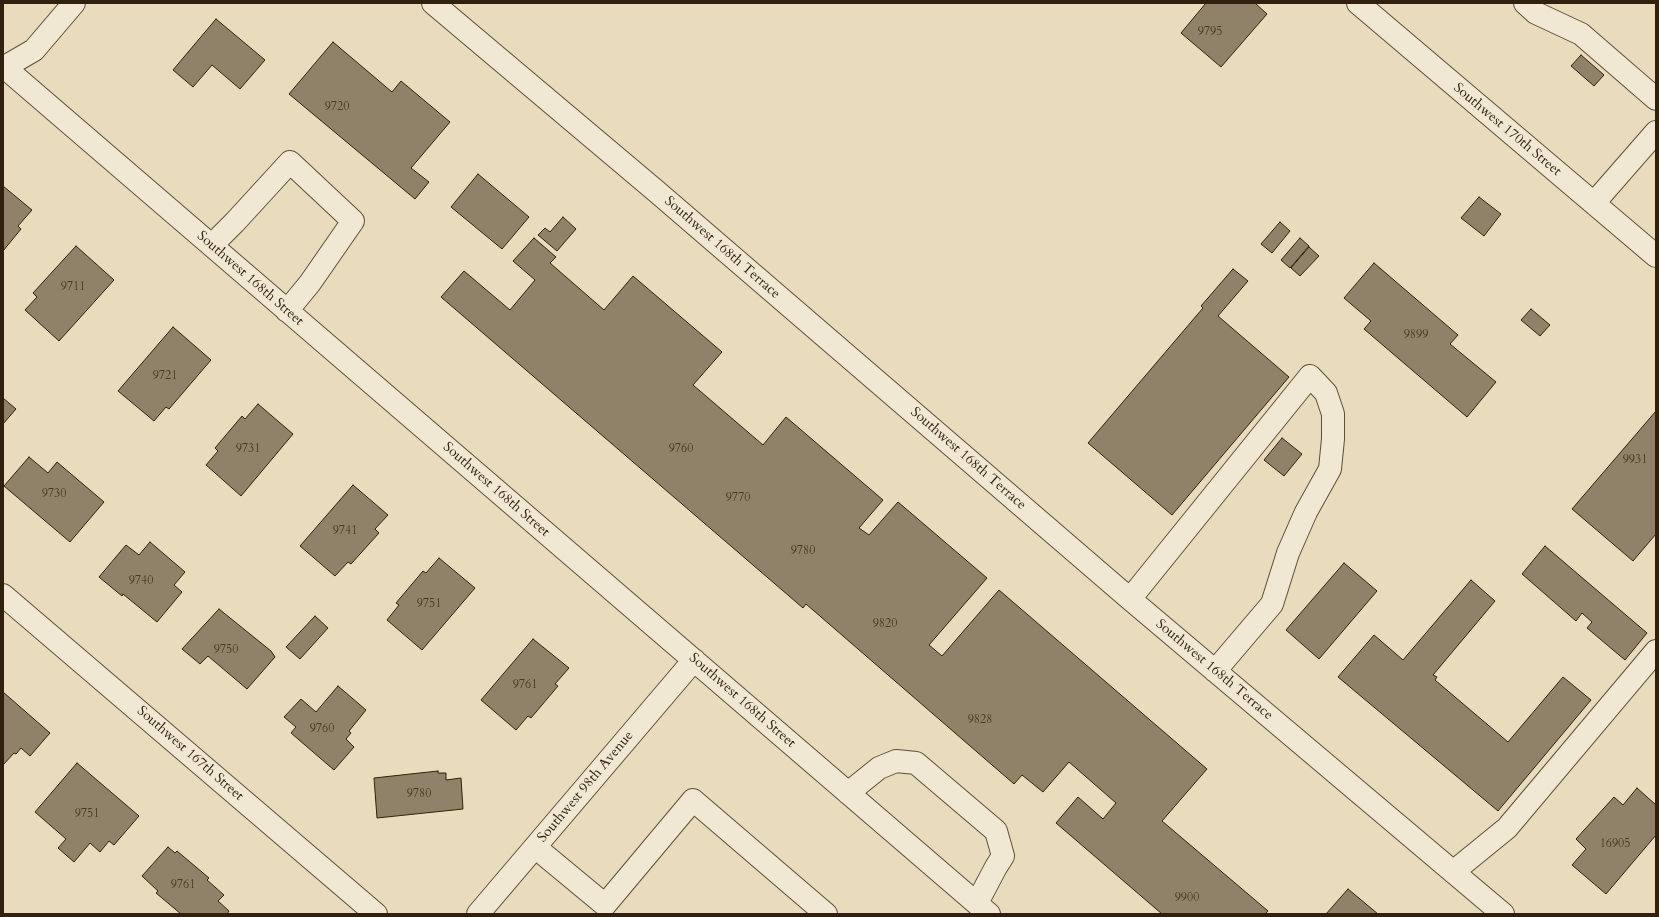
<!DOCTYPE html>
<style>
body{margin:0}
#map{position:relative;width:1659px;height:917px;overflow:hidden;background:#e8dcbc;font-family:Cardo,serif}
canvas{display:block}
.frame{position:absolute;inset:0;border:4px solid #31200d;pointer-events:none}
</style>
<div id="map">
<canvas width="1659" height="917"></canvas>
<div class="frame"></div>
</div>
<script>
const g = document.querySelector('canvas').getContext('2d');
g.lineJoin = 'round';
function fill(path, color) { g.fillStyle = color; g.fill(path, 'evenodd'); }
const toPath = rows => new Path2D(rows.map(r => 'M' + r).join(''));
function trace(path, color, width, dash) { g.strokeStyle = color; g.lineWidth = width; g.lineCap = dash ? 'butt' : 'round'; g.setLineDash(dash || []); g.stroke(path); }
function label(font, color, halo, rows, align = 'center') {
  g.font = font + ' Cardo,serif'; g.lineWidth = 3.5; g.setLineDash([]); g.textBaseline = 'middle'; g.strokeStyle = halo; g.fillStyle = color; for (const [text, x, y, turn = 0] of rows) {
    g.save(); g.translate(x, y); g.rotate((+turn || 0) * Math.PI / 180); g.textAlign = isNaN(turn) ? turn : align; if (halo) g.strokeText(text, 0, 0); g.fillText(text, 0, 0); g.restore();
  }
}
const building = toPath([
 [1206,3,1255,3,1267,14,1221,67,1181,33,1206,3],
 [216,19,265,60,240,89,212,65,193,87,173,70,216,19],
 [333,42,392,92,401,81,450,122,411,168,429,182,415,199,289,94,333,42],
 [1581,55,1604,75,1594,86,1571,66,1581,55],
 [478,174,529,217,502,249,451,207,478,174],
 [3,186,32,210,18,226,21,229,3,251,3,186],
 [1479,197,1501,214,1484,236,1461,218,1479,197],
 [563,217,576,229,557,251,538,235,545,228,550,232,563,217],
 [1280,222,1290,231,1272,253,1261,244,1280,222],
 [534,238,556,257,550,263,604,310,633,276,722,352,693,385,763,445,786,417,883,500,859,528,869,535,898,502,987,578,929,645,942,656,999,590,1207,769,1162,821,1268,911,1265,914,1162,914,1056,823,1078,797,1103,819,1116,803,1069,762,1043,792,1022,775,1014,784,806,604,803,608,441,297,464,271,510,310,535,280,513,261,534,238],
 [1300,238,1309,246,1290,268,1281,260,1300,238],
 [76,246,114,280,59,341,25,310,37,297,33,293,76,246],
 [1309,247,1319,256,1300,276,1291,268,1309,247],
 [1374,263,1458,335,1450,344,1496,382,1467,417,1364,329,1371,321,1344,298,1374,263],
 [1233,269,1248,281,1218,316,1289,377,1172,515,1088,443,1203,308,1201,306,1233,269],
 [1531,309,1550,325,1540,336,1521,320,1531,309],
 [173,327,211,360,169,409,166,407,154,421,118,391,173,327],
 [3,398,16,409,3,424,3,398],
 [258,404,293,434,241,496,206,465,218,451,215,448,242,416,245,419,258,404],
 [1656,411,1656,534,1633,561,1572,509,1656,411],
 [1282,438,1302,454,1284,476,1264,460,1282,438],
 [29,457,48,473,57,462,104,502,70,542,4,486,29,457],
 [353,485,388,515,375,529,379,533,351,564,348,562,335,576,300,546,353,485],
 [150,542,185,572,174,585,182,592,157,622,123,594,122,596,99,577,126,545,139,555,150,542],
 [1545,546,1647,633,1625,660,1587,628,1592,622,1582,613,1576,621,1522,574,1545,546],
 [439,558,475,588,422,650,387,620,399,605,396,603,423,571,426,573,439,558],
 [1344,563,1377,591,1319,659,1286,630,1344,563],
 [1471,580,1495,601,1433,675,1437,677,1435,680,1508,742,1563,677,1591,700,1498,811,1338,677,1374,635,1403,660,1471,580],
 [219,609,271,651,275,657,247,689,208,656,200,664,182,649,219,609],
 [315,616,328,628,300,659,286,647,315,616],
 [533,639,569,668,555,684,558,686,531,718,528,716,516,730,481,700,533,639],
 [338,686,366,710,349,731,351,733,346,739,354,747,334,770,291,733,296,727,284,717,301,699,316,712,338,686],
 [3,692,50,733,30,756,21,748,16,754,14,753,3,765,3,692],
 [77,763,139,816,114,845,109,841,100,852,90,843,74,862,58,848,66,839,35,812,77,763],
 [438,771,438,773,446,773,446,780,461,778,463,809,377,818,374,778,438,771],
 [1637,788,1656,805,1656,835,1606,894,1572,865,1586,849,1576,839,1614,797,1623,805,1637,788],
 [168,847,175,853,177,851,209,878,207,880,224,895,218,901,229,911,227,914,181,914,156,893,158,891,142,876,168,847],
 [1348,889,1378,914,1326,914,1348,889]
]);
const minor = toPath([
 [433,3,656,191,1130,599,1503,914],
 [1358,3,1656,256],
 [1525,3,1536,13,1581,34,1656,99],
 [3,66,989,914],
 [3,68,34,50,74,3],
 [1594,203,1656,132],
 [212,245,235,222,290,162,353,221,310,283,287,311],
 [3,595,376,914],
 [1130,599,1310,376,1326,393,1333,414,1333,439,1330,469,1306,512,1288,553,1272,604,1215,671],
 [848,793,879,768,896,761,916,763,996,831,1003,856,996,867,977,903],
 [535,847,605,905,693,800,826,914],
 [1453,872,1507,828,1656,651],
 [478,914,694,660]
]);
const numberNames = [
 ["9795",1210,32],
 ["9720",337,107],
 ["9711",73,287],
 ["9899",1416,335],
 ["9721",165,376],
 ["9731",248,449],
 ["9760",681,449],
 ["9931",1635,460],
 ["9730",54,494],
 ["9770",738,498],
 ["9741",345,531],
 ["9780",803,551],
 ["9740",141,581],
 ["9751",429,604],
 ["9820",885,624],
 ["9750",226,650],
 ["9761",525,685],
 ["9828",980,720],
 ["9760",322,729],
 ["9780",419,794],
 ["9751",87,814],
 ["16905",1615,844],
 ["9761",183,885],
 ["9900",1187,898]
];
const streetNames = [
 ["Southwest 170th Street",1507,130,40],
 ["Southwest 168th Terrace",722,248,41],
 ["Southwest 168th Street",250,279,41],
 ["Southwest 168th Terrace",968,459,41],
 ["Southwest 168th Street",496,490,41],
 ["Southwest 168th Terrace",1214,670,40],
 ["Southwest 168th Street",742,701,41],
 ["Southwest 167th Street",190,754,41],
 ["Southwest 98th Avenue",586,787,-50]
];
fill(building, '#908268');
trace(building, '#31200d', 1);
trace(minor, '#5f4f39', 24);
trace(minor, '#f0e8d3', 22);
label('12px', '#493824', null, numberNames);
label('14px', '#31200d', '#f0e8d3', streetNames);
</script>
